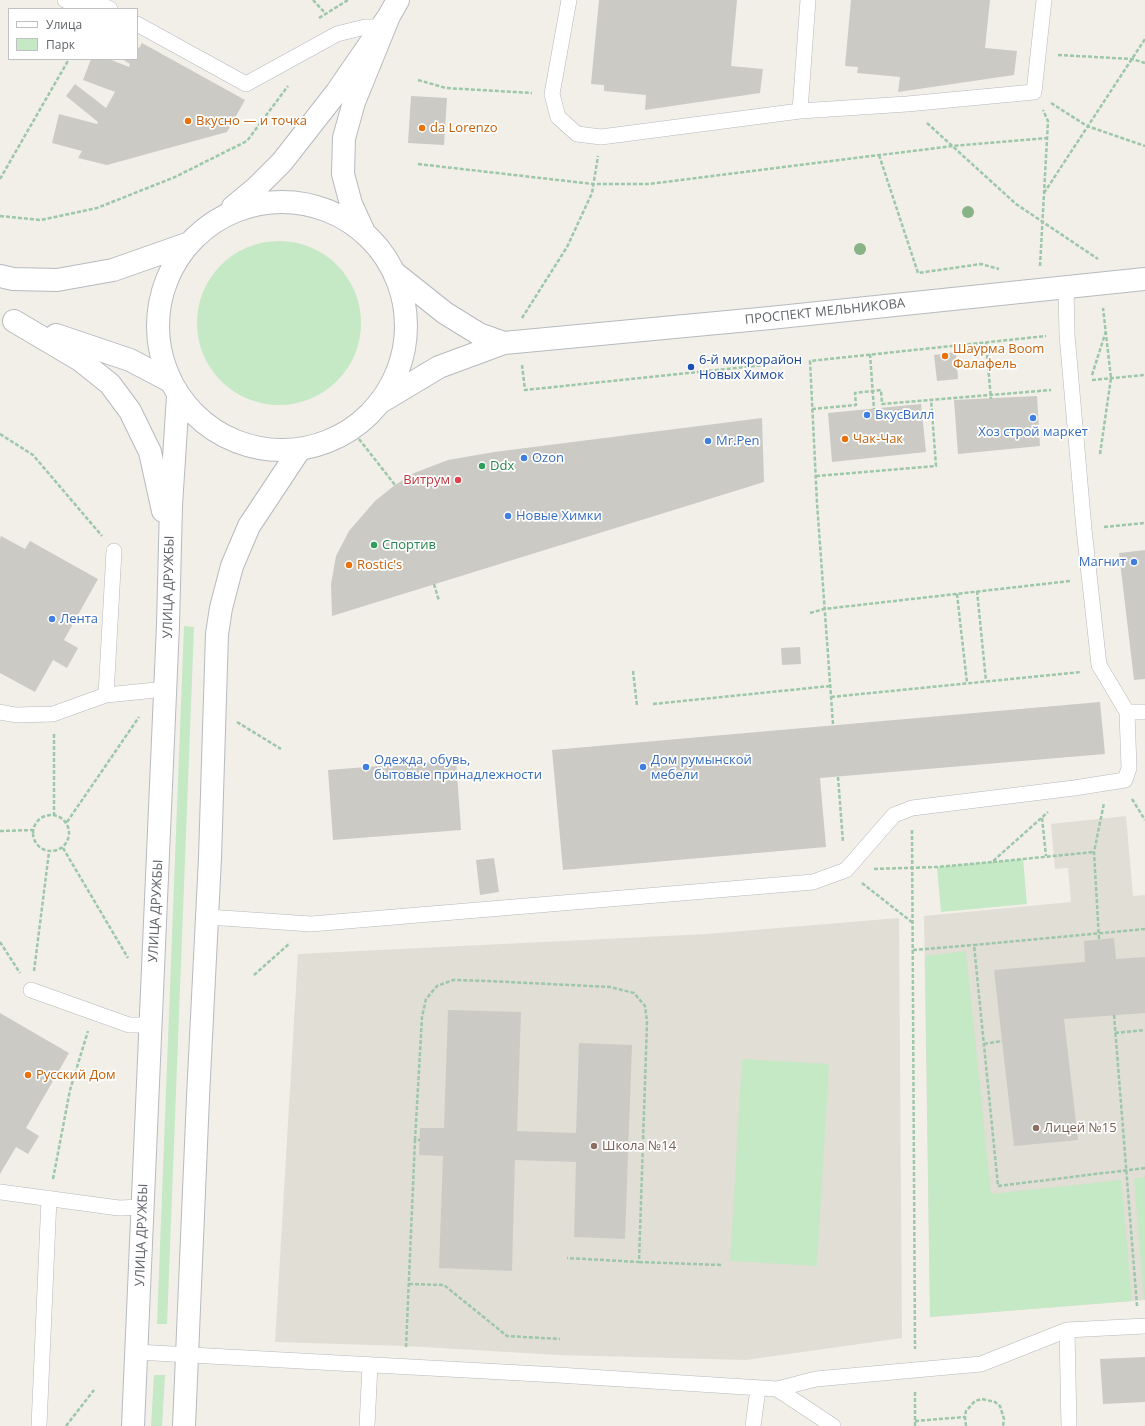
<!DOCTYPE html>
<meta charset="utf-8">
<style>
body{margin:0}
#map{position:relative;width:1145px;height:1426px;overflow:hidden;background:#f1efe8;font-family:"Open Sans",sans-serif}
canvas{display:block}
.legend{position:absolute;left:8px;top:8px;width:130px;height:52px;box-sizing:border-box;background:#fff;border:1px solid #bfc1c3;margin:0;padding:5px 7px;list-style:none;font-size:12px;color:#5f6368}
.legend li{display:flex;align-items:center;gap:8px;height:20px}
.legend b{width:20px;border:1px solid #bfc1c3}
</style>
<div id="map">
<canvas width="1145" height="1426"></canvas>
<ul class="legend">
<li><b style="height:5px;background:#fff"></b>Улица</li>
<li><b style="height:11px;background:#c5e8c5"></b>Парк</li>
</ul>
</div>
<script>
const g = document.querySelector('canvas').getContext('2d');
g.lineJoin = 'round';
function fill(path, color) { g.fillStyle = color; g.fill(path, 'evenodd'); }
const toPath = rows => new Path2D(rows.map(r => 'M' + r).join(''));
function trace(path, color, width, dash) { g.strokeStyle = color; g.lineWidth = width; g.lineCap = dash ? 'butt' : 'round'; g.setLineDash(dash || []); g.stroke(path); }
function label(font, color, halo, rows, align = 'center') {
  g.font = font + ' "Open Sans",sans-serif'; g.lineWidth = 3.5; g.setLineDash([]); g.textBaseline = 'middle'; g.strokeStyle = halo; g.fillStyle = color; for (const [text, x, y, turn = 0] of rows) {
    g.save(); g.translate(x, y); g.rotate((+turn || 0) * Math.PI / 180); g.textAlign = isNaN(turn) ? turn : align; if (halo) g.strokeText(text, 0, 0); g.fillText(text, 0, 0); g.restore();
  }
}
const education = toPath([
 [1126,816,1133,896,1145,895,1145,1300,930,1317,924,916,1071,902,1068,868,1055,869,1051,824],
 [899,918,902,1338,746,1360,559,1355,406,1346,275,1342,298,954,706,934]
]);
const green = toPath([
 '197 323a82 82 0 1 1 164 0a82 82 0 1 1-164 0Z',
 [184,626,194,627,167,1324,157,1324],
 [1023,859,1027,904,941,912,937,867],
 [966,951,991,1194,1121,1180,1132,1301,930,1317,925,956],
 [742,1059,829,1064,817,1266,730,1261],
 [1145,1177,1145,1300,1144,1300,1134,1179],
 [154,1375,165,1375,162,1426,151,1426]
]);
const building = toPath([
 [599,0,737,0,731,66,763,69,760,93,645,110,646,95,604,91,604,85,591,84],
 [851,0,990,0,985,48,1017,51,1014,75,898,92,900,77,857,73,858,67,845,66],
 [142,43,245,100,227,132,107,165,78,158,82,151,52,143,59,114,97,124,98,122,66,96,75,84,106,108,115,92,83,80,91,59,109,59,129,67,130,64,122,59,137,59,137,47,139,48],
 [411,96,447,98,444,145,408,143],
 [956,352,958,379,937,381,934,355],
 [1037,396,1040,446,958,454,954,400],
 [921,404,926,452,832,462,828,413],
 [762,418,764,482,332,616,331,584,336,556,349,531,375,501,395,485,414,473,448,460,494,452],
 [1,536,25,549,30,541,98,579,64,640,78,648,67,668,53,660,35,692,0,673,0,539],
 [1145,550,1145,679,1134,680,1119,553],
 [800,647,801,664,782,665,781,648],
 [1100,702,1105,754,820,778,826,847,563,870,552,750],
 [456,760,461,830,333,840,328,770],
 [494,858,499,892,480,895,476,860],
 [1114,938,1116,959,1145,957,1145,1013,1064,1019,1078,1140,1014,1146,994,970,1085,962,1084,941],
 [448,1010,521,1012,517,1131,576,1133,579,1043,632,1045,625,1239,574,1237,576,1162,515,1160,512,1271,439,1268,443,1156,419,1155,420,1128,444,1128],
 [0,1013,69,1053,26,1128,39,1136,28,1154,16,1147,0,1174],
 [1145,1357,1145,1402,1103,1404,1100,1359]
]);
const path = toPath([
 [313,0,326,14],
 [319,18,348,0],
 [1058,55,1132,59,1145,63],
 [418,80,446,88,532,93],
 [1051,103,1087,126,1145,146],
 [927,123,1016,204,1098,259],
 [879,155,918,273,981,264,999,269],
 [418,164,593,184,648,184,952,146,1047,138],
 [0,179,69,59],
 [1044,193,1145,39],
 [0,216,41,220,97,208,175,177,247,141,288,86],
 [1040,266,1048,121,1043,110],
 [522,318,567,247,592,193,598,156],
 [986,343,991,399],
 [870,354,874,409],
 [522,365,525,390,765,365],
 [1092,375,1106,331],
 [1092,380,1145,375],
 [812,409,856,405,855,393,881,390,882,404,1051,390],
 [0,434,33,455,102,536],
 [359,439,395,485],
 [1100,454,1111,378,1103,308],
 [816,476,936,466,931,399],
 [1104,527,1145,523],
 [434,584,439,601],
 [977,591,986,681],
 [957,594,967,683],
 [810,613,824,609,1070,581],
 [633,671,637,706],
 [831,697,1081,672],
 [653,704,830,686],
 [237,722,281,749],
 [833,724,817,503,810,361,1046,336],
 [54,734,54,815],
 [838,777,843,842],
 [1132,799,1145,820],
 '33 833a18 18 0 1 1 36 0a18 18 0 1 1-36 0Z',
 [1042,818,1046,856],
 [67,822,139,717],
 [912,830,915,1349],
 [0,831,33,830],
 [63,848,128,958],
 [993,862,1094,852],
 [874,869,937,867,992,862,1048,812],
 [862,883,913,923],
 [1145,929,974,945,998,1186,1145,1168],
 [1099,939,1094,852,1104,803],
 [0,942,20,973],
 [913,950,974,945],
 [34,971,49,852],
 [254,975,290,943],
 [1114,1015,1137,1306],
 [1115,1033,1145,1030],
 [984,1044,1002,1041],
 [415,1140,422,1017,426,999,437,986,453,980,488,981,610,987,634,993,645,1006,647,1022,639,1262,567,1258],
 [53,1179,70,1090,88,1031],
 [639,1262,721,1265],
 [409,1284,444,1285,507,1336,560,1339],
 [406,1347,415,1140,420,1140],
 [915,1421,965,1417],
 [66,1426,94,1390],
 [915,1426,915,1390],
 [966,1426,965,1417,966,1411,975,1401,982,1399,995,1402,1000,1406,1004,1419,1003,1426]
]);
const lane = toPath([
 [65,0,75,5,93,0,110,9],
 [569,0,552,94,558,117,577,134,601,137,800,111],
 [808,0,800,111,907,104,1034,92,1044,0],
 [137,24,246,84,337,34,365,27,380,27],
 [1066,288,1067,335,1084,529,1099,665,1127,712,1145,712],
 [106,695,114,551],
 [0,712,16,715,53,714,106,695,166,689],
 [208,917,311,924,813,882,846,870,894,815,912,808,1074,788,1125,780,1129,768,1127,712],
 [31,990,129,1025,151,1025],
 [0,1192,119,1208,143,1207],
 [1067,1330,1069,1426],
 [136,1352,558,1375,777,1389,816,1379,981,1364,1067,1330,1145,1326],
 [777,1389,833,1426],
 [39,1426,49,1198],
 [367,1426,370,1365],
 [753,1426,758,1389]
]);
const secondary = toPath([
 '158 326a124 124 0 1 1 248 0a124 124 0 1 1-248 0Z',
 [233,207,256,188,282,162,336,93,389,16],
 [363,230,351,204,343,174,344,138,354,102,389,16,398,0],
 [396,274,445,313,479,334,504,343],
 [0,276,13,279,57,280,113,270,187,244],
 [14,321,80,360,110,384,130,411,150,452,163,511],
 [56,335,130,360,170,381],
 [379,403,439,367,504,343,770,318,1145,279],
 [133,1426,168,625,171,505,178,396],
 [184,1426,198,1097,210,858,217,634,221,608,232,566,249,526,300,449]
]);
const trees = [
 [968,212],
 [860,249]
];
const markers = [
 [188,121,4,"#e8710a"],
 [422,128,4,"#e8710a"],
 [945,356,4,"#e8710a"],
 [691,367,4,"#1a4fb4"],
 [867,415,4,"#3f7fe0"],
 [1033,418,4,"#3f7fe0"],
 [845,439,4,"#e8710a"],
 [708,441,4,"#3f7fe0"],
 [524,458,4,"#3f7fe0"],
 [482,466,4,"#2e9e5b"],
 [458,480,4,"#e0444e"],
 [508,516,4,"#3f7fe0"],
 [374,545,4,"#2e9e5b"],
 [1134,562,4,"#3f7fe0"],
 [349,565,4,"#e8710a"],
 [52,619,4,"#3f7fe0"],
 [366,767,4,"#3f7fe0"],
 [643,767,4,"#3f7fe0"],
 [28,1075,4,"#e8710a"],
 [1036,1128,4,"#8d6e63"],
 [594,1146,4,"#8d6e63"]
];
const foodNames = [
 ["Вкусно — и точка",196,121],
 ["da Lorenzo",430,128],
 ["Шаурма Boom",953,349],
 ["Фалафель",953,364],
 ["Чак-Чак",853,439],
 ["Rostic's",357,565],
 ["Русский Дом",36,1075]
];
const streetNames = [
 ["ПРОСПЕКТ МЕЛЬНИКОВА",825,312,-6],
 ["УЛИЦА ДРУЖБЫ",169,587,-89],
 ["УЛИЦА ДРУЖБЫ",156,911,-87],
 ["УЛИЦА ДРУЖБЫ",142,1235,-88]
];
const transitNames = [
 ["6-й микрорайон",699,360],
 ["Новых Химок",699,375]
];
const shopNames = [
 ["ВкусВилл",875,415],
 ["Хоз строй маркет",1033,432,"center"],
 ["Mr.Pen",716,441],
 ["Ozon",532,458],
 ["Новые Химки",516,516],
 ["Магнит",1126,562,"right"],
 ["Лента",60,619],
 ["Одежда, обувь,",374,760],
 ["бытовые принадлежности",374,775],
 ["Дом румынской",651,760],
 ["мебели",651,775]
];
const leisureNames = [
 ["Ddx",490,466],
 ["Спортив",382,545]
];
const healthNames = [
 ["Витрум",450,480]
];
const educationNames = [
 ["Лицей №15",1044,1128],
 ["Школа №14",602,1146]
];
fill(education, '#e1ded6');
fill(green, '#c5e8c5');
fill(building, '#cccac5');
trace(lane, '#b5b8bc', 16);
trace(secondary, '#b6babf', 24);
trace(path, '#9cc7a9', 2.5, [4, 2]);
trace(lane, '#fff', 15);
trace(secondary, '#fff', 22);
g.fillStyle = '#89b387';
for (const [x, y] of trees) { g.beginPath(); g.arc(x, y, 6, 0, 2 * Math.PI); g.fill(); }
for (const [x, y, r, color] of markers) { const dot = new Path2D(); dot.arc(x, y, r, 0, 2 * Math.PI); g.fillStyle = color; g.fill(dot); trace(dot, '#fff', 1.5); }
label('13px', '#c56008', '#fff', foodNames, 'left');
label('13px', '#5f6368', '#fff', streetNames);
label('13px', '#164399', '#fff', transitNames, 'left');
label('13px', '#366cbe', '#fff', shopNames, 'left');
label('13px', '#27864d', '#fff', leisureNames, 'left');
label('13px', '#be3a42', '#fff', healthNames, 'right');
label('13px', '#785e54', '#fff', educationNames, 'left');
</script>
